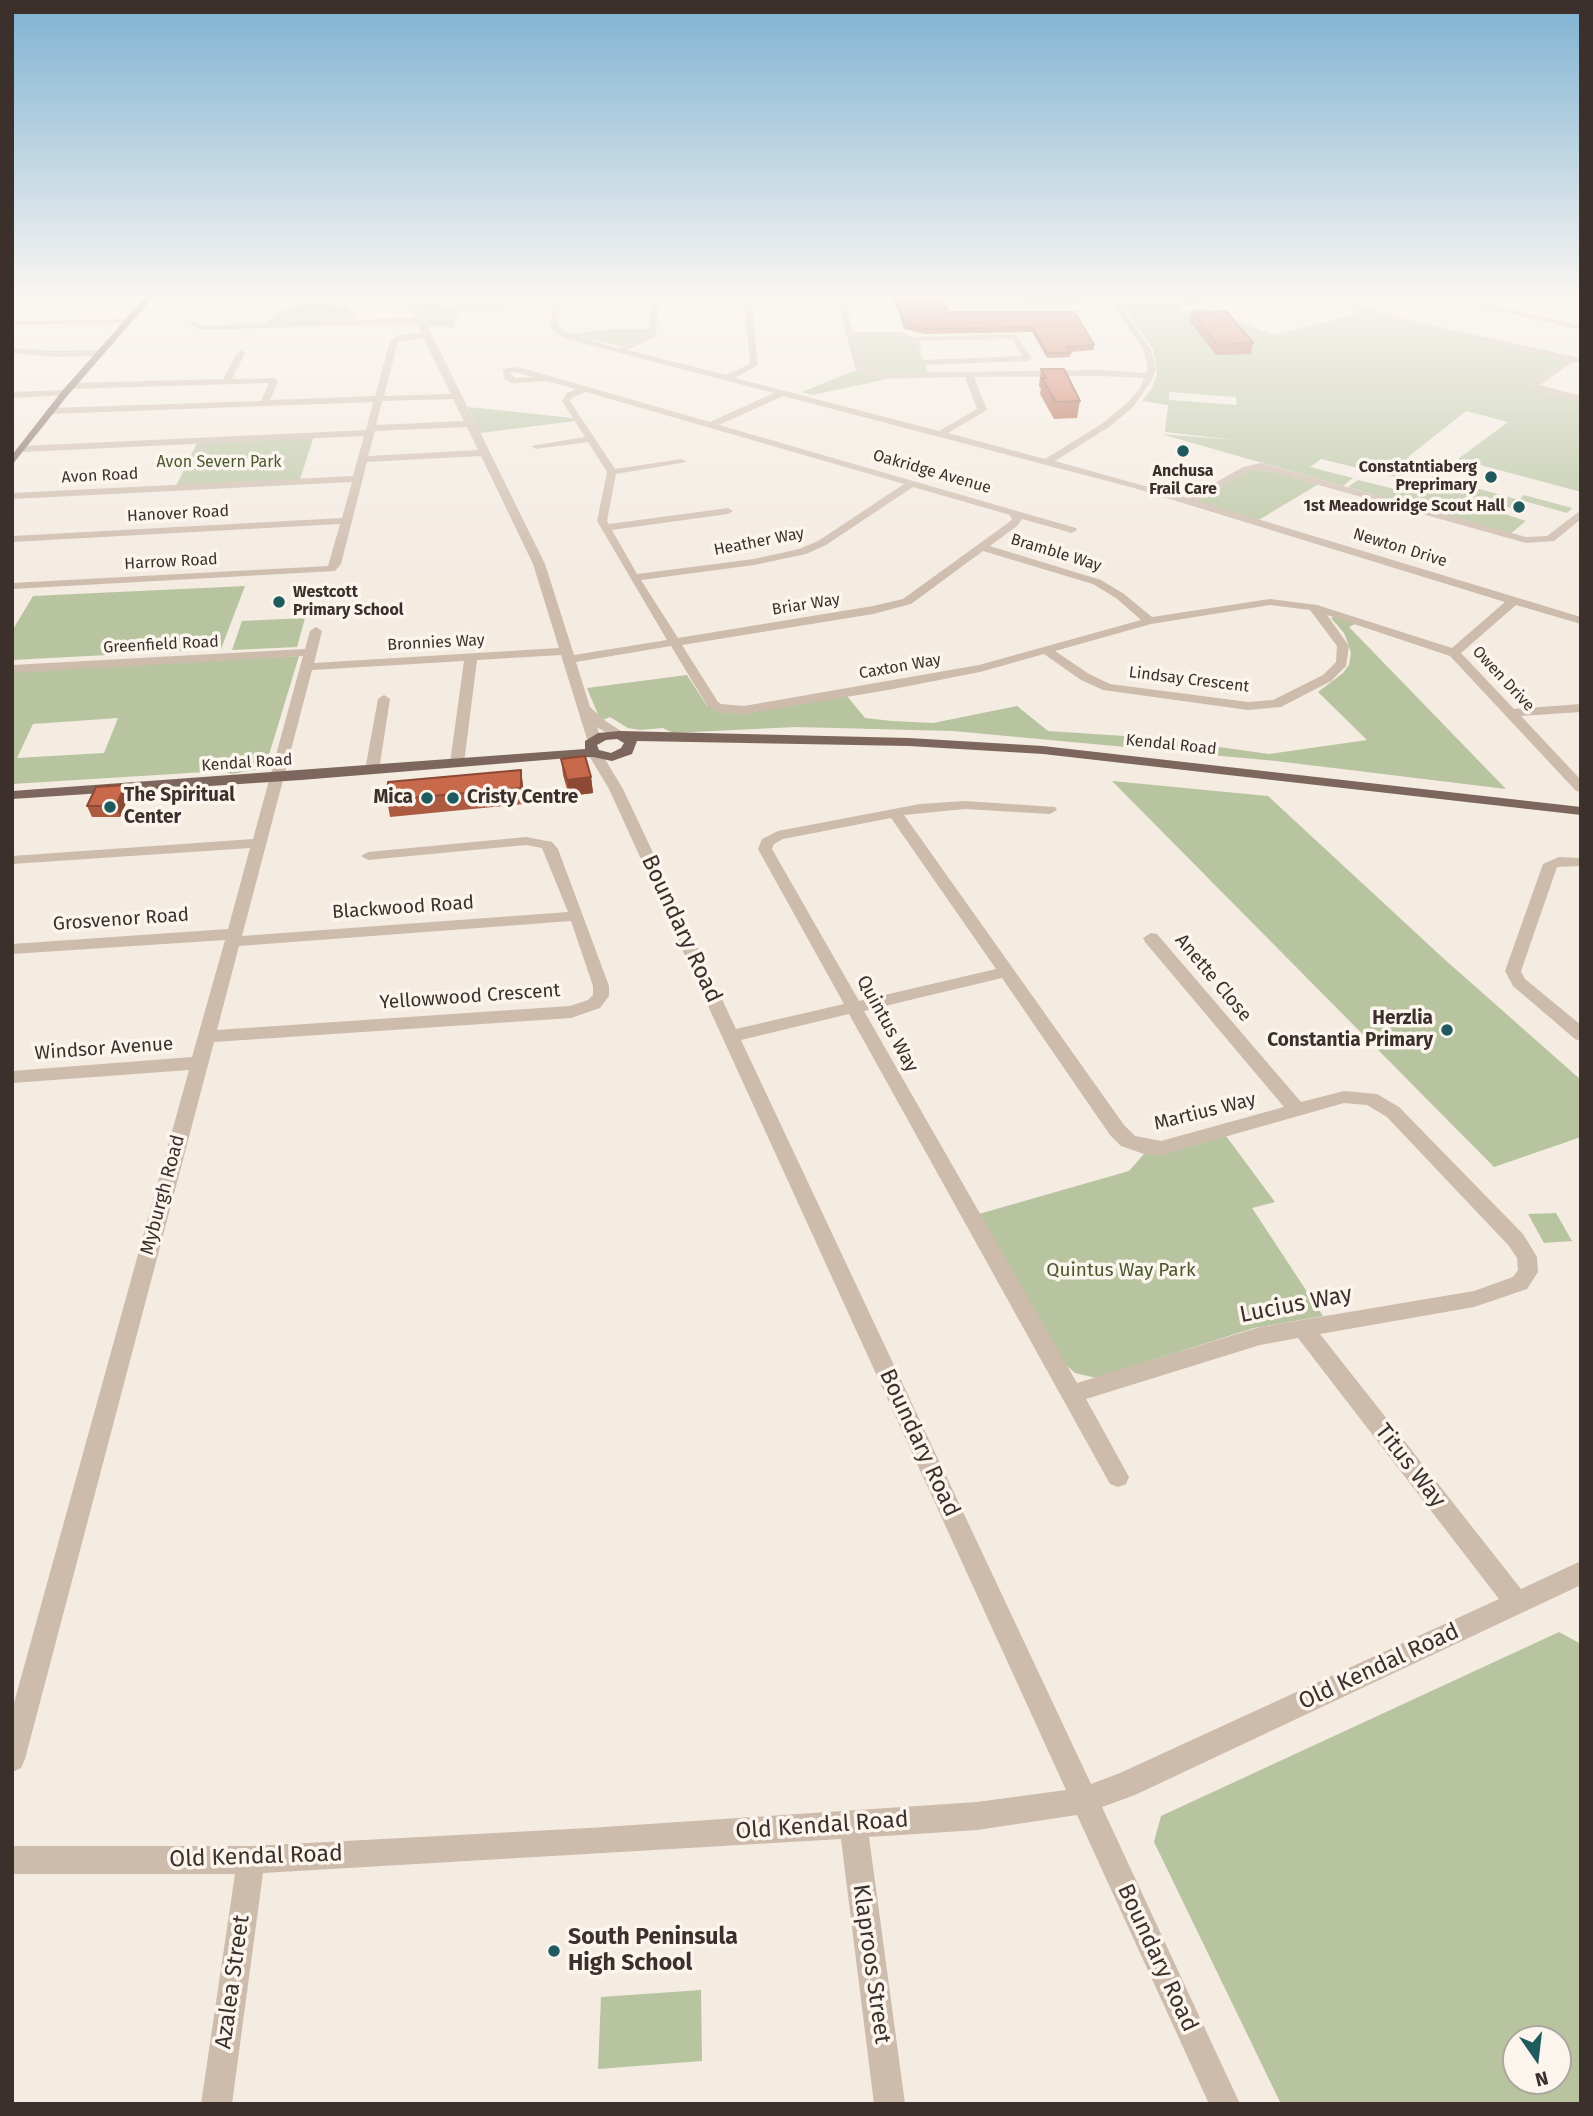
<!DOCTYPE html>
<style>
body{margin:0}
#map{position:relative;width:1593px;height:2116px;overflow:hidden;background:#f4ebe1;font-family:"Fira Sans",sans-serif}
canvas{display:block}
.frame{position:absolute;inset:0;border:14px solid #3b302b;pointer-events:none}
.north{position:absolute;left:1502px;top:2025px;width:70px;height:70px;box-sizing:border-box;background:#fbf5ee;border:2px solid #aea6a0;border-radius:50%;rotate:166deg;font-size:19px;font-weight:700;line-height:28px;text-align:center;color:#3b302b}
.north::after{content:'';display:block;margin:auto;width:24px;height:32px;background:#1f5a5e;clip-path:polygon(50% 0,100% 100%,50% 72%,0 100%)}
</style>
<div id="map">
<canvas width="1593" height="2116"></canvas>
<div class="frame"></div>
<div class="north">N</div>
</div>
<script>
const g = document.querySelector('canvas').getContext('2d');
g.lineJoin = 'round';
function fill(path, color) { g.fillStyle = color; g.fill(path, 'evenodd'); }
const toPath = rows => new Path2D(rows.map(r => 'M' + r).join(''));
function trace(path, color, width, dash) { g.strokeStyle = color; g.lineWidth = width; g.lineCap = dash ? 'butt' : 'round'; g.setLineDash(dash || []); g.stroke(path); }
function label(font, color, halo, rows, align = 'center') {
  g.font = font + ' "Fira Sans",sans-serif'; g.lineWidth = 7; g.setLineDash([]); g.textBaseline = 'middle'; g.strokeStyle = halo; g.fillStyle = color; for (const [text, x, y, turn = 0] of rows) {
    g.save(); g.translate(x, y); g.rotate((+turn || 0) * Math.PI / 180); g.textAlign = isNaN(turn) ? turn : align; if (halo) g.strokeText(text, 0, 0); g.fillText(text, 0, 0); g.restore();
  }
}
const green = toPath([
 [988,294,1220,294,1153,300,1033,303],
 [1234,294,1253,294,1198,305,1181,305,1182,308,1176,311,1181,312,1204,308,1274,335,1368,311,1399,320,1571,359,1535,385,1581,399,1581,492,1458,459,1508,422,1466,411,1408,457,1421,461,1399,478,1321,459,1310,467,1353,478,1343,486,1161,434,1235,440,1165,432,1168,405,1142,401,1152,388,1157,373,1153,349,1121,304],
 [1169,392,1236,397,1237,405,1169,400],
 [321,298,348,310,350,323,261,326,285,309],
 [416,304,441,304,440,307,451,309,448,327,427,326],
 [610,329,650,329,650,334,623,347,568,334],
 [850,334,900,334,916,342,930,377,883,378,882,380,813,395,802,392,851,372,863,371],
 [468,407,573,418,575,421,480,433],
 [314,436,299,482,175,488,198,441],
 [1251,467,1322,482,1257,521,1190,501],
 [1433,476,1519,500,1524,495,1572,508,1567,513,1520,500,1502,513,1526,521,1510,534,1348,487,1358,480,1411,493],
 [245,586,221,649,12,660,12,631,33,596],
 [1334,617,1357,623,1349,627,1506,789,1276,761,953,731,795,727,673,733,663,728,640,730,628,728,610,717,603,720,599,717,587,688,687,675,707,706,722,712,736,713,847,696,865,718,892,721,933,723,1017,706,1048,731,1155,738,1269,754,1367,740,1318,692,1343,673,1349,665,1351,653,1348,643,1344,633,1331,618],
 [305,618,297,647,232,650,242,621],
 [299,656,265,768,232,774,221,771,12,784,12,672],
 [118,718,104,753,17,758,33,724],
 [1112,781,1268,796,1443,958,1581,1080,1581,1137,1494,1167],
 [1226,1136,1275,1202,1252,1208,1323,1316,1254,1328,1096,1378,1075,1373,1065,1364,979,1214,1129,1171,1144,1154,1163,1154],
 [1556,1213,1572,1241,1544,1243,1528,1214],
 [1559,1632,1581,1644,1581,2104,1281,2104,1154,1842,1161,1816],
 [1516,2039,1558,2039,1558,2081,1516,2081],
 [701,1990,702,2061,598,2069,601,1997]
]);
const minor = toPath([
 [12,294,17,294,12,298,12,294],
 [402,294,410,294,432,335,545,564,574,655,667,640,597,521,607,472,588,442,536,449,531,446,585,437,562,401,567,393,576,389,546,381,511,383,505,379,502,369,518,367,710,422,774,393,566,339,554,332,550,325,553,306,460,308,454,326,450,328,446,326,454,304,553,302,554,294,562,294,558,325,560,328,572,335,619,348,648,335,651,294,659,294,656,336,628,350,726,375,750,364,743,294,751,294,758,365,735,378,939,431,977,409,965,377,876,379,856,370,835,294,843,294,853,332,900,332,913,337,1015,334,1032,358,1028,361,924,365,921,360,1022,356,1012,339,918,341,922,347,918,349,909,341,899,336,855,336,863,367,877,373,1099,370,1146,373,1148,369,1143,349,1111,303,1033,305,1006,302,984,294,1033,301,1224,294,1118,303,1151,349,1156,369,1152,380,1133,407,1109,427,1055,461,1188,498,1243,467,1261,463,1526,537,1547,536,1581,510,1581,519,1554,541,1526,543,1261,469,1249,471,1198,501,1581,617,1581,624,1516,605,1461,653,1514,709,1581,704,1581,712,1521,716,1581,780,1581,792,1576,791,1450,656,1327,615,1349,646,1346,666,1331,681,1281,707,1248,710,1103,690,1081,680,1044,654,980,672,888,690,744,714,718,712,708,707,671,646,576,662,590,707,604,720,627,735,620,739,615,738,597,727,601,739,594,743,587,739,561,655,477,660,464,763,457,767,450,763,464,661,312,670,242,936,568,912,542,848,526,845,368,860,361,856,368,852,526,837,552,842,558,849,609,986,609,996,600,1008,571,1018,214,1042,25,1759,21,1768,12,1772,12,1710,189,1070,12,1083,12,1071,192,1057,225,940,12,954,12,944,228,929,250,848,12,864,12,856,253,839,303,656,12,673,12,665,305,649,310,631,316,627,322,631,314,663,559,648,533,564,481,456,367,462,341,564,335,571,12,589,12,583,328,566,340,524,12,542,12,536,342,518,352,482,12,499,12,493,353,476,364,436,22,452,17,449,22,446,366,430,373,402,50,414,45,411,50,408,261,401,269,383,70,389,66,386,70,383,223,379,237,353,241,350,245,353,232,379,275,378,278,382,270,400,375,396,390,341,398,335,421,333,416,323,201,330,189,324,193,322,202,326,347,320,348,315,341,309,311,299,148,300,144,298,148,296,312,295,347,305,356,315,355,320,414,318,402,294],
 [423,338,451,394,384,396,398,342,423,338],
 [515,372,533,377,515,378,510,373,515,372],
 [1099,376,1144,378,1140,388,1127,403,1103,423,1045,459,948,433,987,410,974,377,1099,376],
 [586,392,904,484,818,541,799,549,754,559,637,574,612,530,728,514,733,511,728,508,609,524,607,521,616,474,687,462,682,459,615,469,570,401,573,397,586,392],
 [783,396,1134,488,1505,602,1452,648,1317,605,1270,599,1152,617,1124,594,1101,580,990,546,1017,526,1022,519,1072,533,1077,530,1076,528,719,425,783,396],
 [453,399,464,421,376,425,382,401,453,399],
 [467,427,478,450,368,456,375,431,467,427],
 [913,487,1010,515,1012,520,903,599,873,606,678,638,641,580,754,565,806,554,826,545,913,487],
 [983,551,1093,584,1116,598,1141,620,979,665,744,706,721,704,718,702,682,645,873,614,911,604,983,551],
 [1270,605,1310,610,1337,646,1336,662,1323,675,1273,700,1248,702,1110,684,1089,674,1055,651,1151,624,1270,605],
 [571,921,593,986,593,995,588,1000,570,1006,217,1030,239,946,571,921],
 [1249,294,1264,294,1209,307,1205,305,1249,294],
 [1312,294,1324,294,1407,320,1581,358,1581,363,1573,362,1540,385,1581,396,1581,402,1538,392,1530,385,1564,360,1402,324,1312,294],
 [1428,294,1443,294,1581,326,1581,330,1428,294],
 [129,319,132,323,12,325,12,321,129,319],
 [12,348,54,351,99,350,103,353,99,356,54,357,12,353,12,348],
 [65,390,69,393,68,395,12,398,12,392,65,390],
 [384,695,390,699,379,770,372,774,365,770,378,699,384,695],
 [595,750,600,751,623,789,736,1029,844,1004,758,849,762,839,778,831,920,804,965,801,1055,807,1057,810,1050,814,965,809,904,815,1124,1125,1135,1136,1161,1141,1284,1107,1145,942,1143,938,1151,933,1157,934,1301,1102,1344,1091,1377,1094,1399,1107,1523,1234,1537,1257,1538,1272,1527,1289,1474,1307,1320,1334,1521,1589,1581,1561,1581,1585,1135,1795,1102,1807,1240,2104,1209,2104,1077,1815,977,1830,869,1837,905,2104,874,2104,841,1839,263,1873,232,2104,201,2104,235,1874,12,1874,12,1846,251,1846,589,1828,977,1802,1066,1790,609,789,588,754,595,750],
 [891,818,996,969,859,1001,772,849,774,844,783,839,891,818],
 [1002,978,1110,1135,1121,1146,1144,1154,1161,1155,1344,1103,1367,1105,1387,1117,1509,1246,1517,1258,1518,1270,1513,1277,1474,1291,1260,1327,1077,1383,864,1011,1002,978],
 [849,1014,1110,1484,1118,1487,1126,1484,1129,1477,1086,1399,1260,1345,1298,1338,1499,1599,1120,1773,1091,1784,741,1040,849,1014],
 [1559,857,1581,858,1581,866,1557,867,1521,971,1525,979,1581,1025,1581,1041,1575,1039,1513,986,1505,971,1543,864,1559,857]
]);
const major = toPath([
 [148,294,156,294,68,395,12,465,12,455,62,391,148,294],
 [620,731,909,738,1043,746,1581,807,1581,815,1043,754,909,746,637,741,632,754,612,761,593,757,569,758,301,780,12,799,12,791,585,749,585,741,598,733,620,731],
 [617,739,624,743,621,748,611,753,599,750,597,745,606,740,617,739]
]);
const wall = toPath([
 [892,294,940,294,948,312,1075,312,1094,345,1094,350,1070,352,1070,357,1047,358,1032,332,925,334,904,329],
 [1192,312,1253,343,1251,354,1216,355,1190,322],
 [1041,369,1080,401,1077,418,1054,419,1040,394,1041,389,1039,386],
 [561,759,591,777,593,793,569,796,563,775],
 [521,770,523,786,524,804,390,817,387,800],
 [129,796,120,817,92,817,87,806]
]);
const shadedWall = toPath([
 [521,770,523,786,524,804,521,788],
 [591,777,593,793,569,796,567,780],
 [125,785,129,796,120,817,116,806]
]);
const building = toPath([
 [894,294,940,294,948,312,1075,312,1094,345,1067,347,1071,353,1047,353,1032,327,926,329,905,324,894,294],
 [1226,311,1253,343,1218,345,1192,312,1226,311],
 [1041,369,1064,369,1080,401,1056,402,1042,378,1046,378,1041,369],
 [585,756,591,777,567,780,561,759,585,756],
 [521,770,521,788,387,800,388,782,521,770],
 [125,785,116,806,87,806,96,787,125,785]
]);
const markers = [
 [1183,451,7,"#1f5a5e"],
 [1491,477,7,"#1f5a5e"],
 [1519,507,7,"#1f5a5e"],
 [279,602,7,"#1f5a5e"],
 [427,798,7,"#1f5a5e"],
 [453,798,7,"#1f5a5e"],
 [110,807,7,"#1f5a5e"],
 [1447,1030,7,"#1f5a5e"],
 [554,1951,7,"#1f5a5e"]
];
const farParknames = [
 ["Avon Severn Park",219,463]
];
const farPoinames = [
 ["Constatntiaberg",1477,468],
 ["Preprimary",1477,486],
 ["Anchusa",1183,472,"center"],
 ["Frail Care",1183,490,"center"],
 ["1st Meadowridge Scout Hall",1505,507],
 ["Westcott",293,593,"left"],
 ["Primary School",293,611,"left"]
];
const farStreetnames = [
 ["Oakridge Avenue",932,472,16],
 ["Avon Road",100,476,-3],
 ["Hanover Road",178,514,-3],
 ["Heather Way",759,542,-11],
 ["Newton Drive",1400,548,17],
 ["Bramble Way",1056,553,17],
 ["Harrow Road",171,562,-3],
 ["Briar Way",806,605,-9],
 ["Bronnies Way",436,643,-3],
 ["Greenfield Road",161,645,-3],
 ["Caxton Way",900,667,-10],
 ["Owen Drive",1503,679,47],
 ["Lindsay Crescent",1189,680,7],
 ["Kendal Road",1171,745,6],
 ["Kendal Road",247,763,-4]
];
const poiNames = [
 ["The Spiritual",124,796],
 ["Center",124,818],
 ["Mica",413,798,"right"],
 ["Cristy Centre",467,798],
 ["Herzlia",1433,1019,"right"],
 ["Constantia Primary",1433,1041,"right"]
];
const streetNames = [
 ["Blackwood Road",403,908,-4],
 ["Grosvenor Road",121,920,-4],
 ["Anette Close",1213,978,50],
 ["Yellowwood Crescent",470,997,-4],
 ["Quintus Way",887,1024,61],
 ["Windsor Avenue",104,1049,-4],
 ["Martius Way",1205,1112,-14],
 ["Myburgh Road",163,1195,-75]
];
const parkNames = [
 ["Quintus Way Park",1121,1271]
];
const nearStreetnames = [
 ["Boundary Road",681,929,65],
 ["Lucius Way",1296,1305,-11],
 ["Boundary Road",919,1443,65],
 ["Titus Way",1410,1466,52],
 ["Old Kendal Road",1379,1667,-25],
 ["Old Kendal Road",822,1826,-4],
 ["Old Kendal Road",256,1857,-2],
 ["Boundary Road",1157,1958,65],
 ["Klaproos Street",871,1964,82],
 ["Azalea Street",233,1982,-82]
];
const nearPoinames = [
 ["South Peninsula",568,1938],
 ["High School",568,1964]
];
fill(green, '#b8c4a0');
fill(minor, '#cdbbac');
fill(major, '#7d675c');
fill(wall, '#ac5a40');
fill(shadedWall, '#8c4a34');
fill(building, '#c8694b');
trace(building, '#8c4a34', 2);
const sky = g.createLinearGradient(0, 0, 0, 590);
sky.addColorStop(0, '#7eb2d2');
sky.addColorStop(0.5, '#faf6f2');
sky.addColorStop(1, '#faf6f200');
g.fillStyle = sky;
g.fillRect(0, 0, 1593, 590);
for (const [x, y, r, color] of markers) { const dot = new Path2D(); dot.arc(x, y, r, 0, 2 * Math.PI); g.fillStyle = color; g.fill(dot); trace(dot, '#fbf5ee', 2.5); }
label('16px', '#4a5a2e', '#fbf5ee', farParknames);
label('bold 16px', '#3b302b', '#fbf5ee', farPoinames, 'right');
label('16px', '#3b302b', '#fbf5ee', farStreetnames);
label('bold 19px', '#3b302b', '#fbf5ee', poiNames, 'left');
label('19px', '#3b302b', '#fbf5ee', streetNames);
label('19px', '#4a5a2e', '#fbf5ee', parkNames);
label('23px', '#3b302b', '#fbf5ee', nearStreetnames);
label('bold 23px', '#3b302b', '#fbf5ee', nearPoinames, 'left');
</script>
